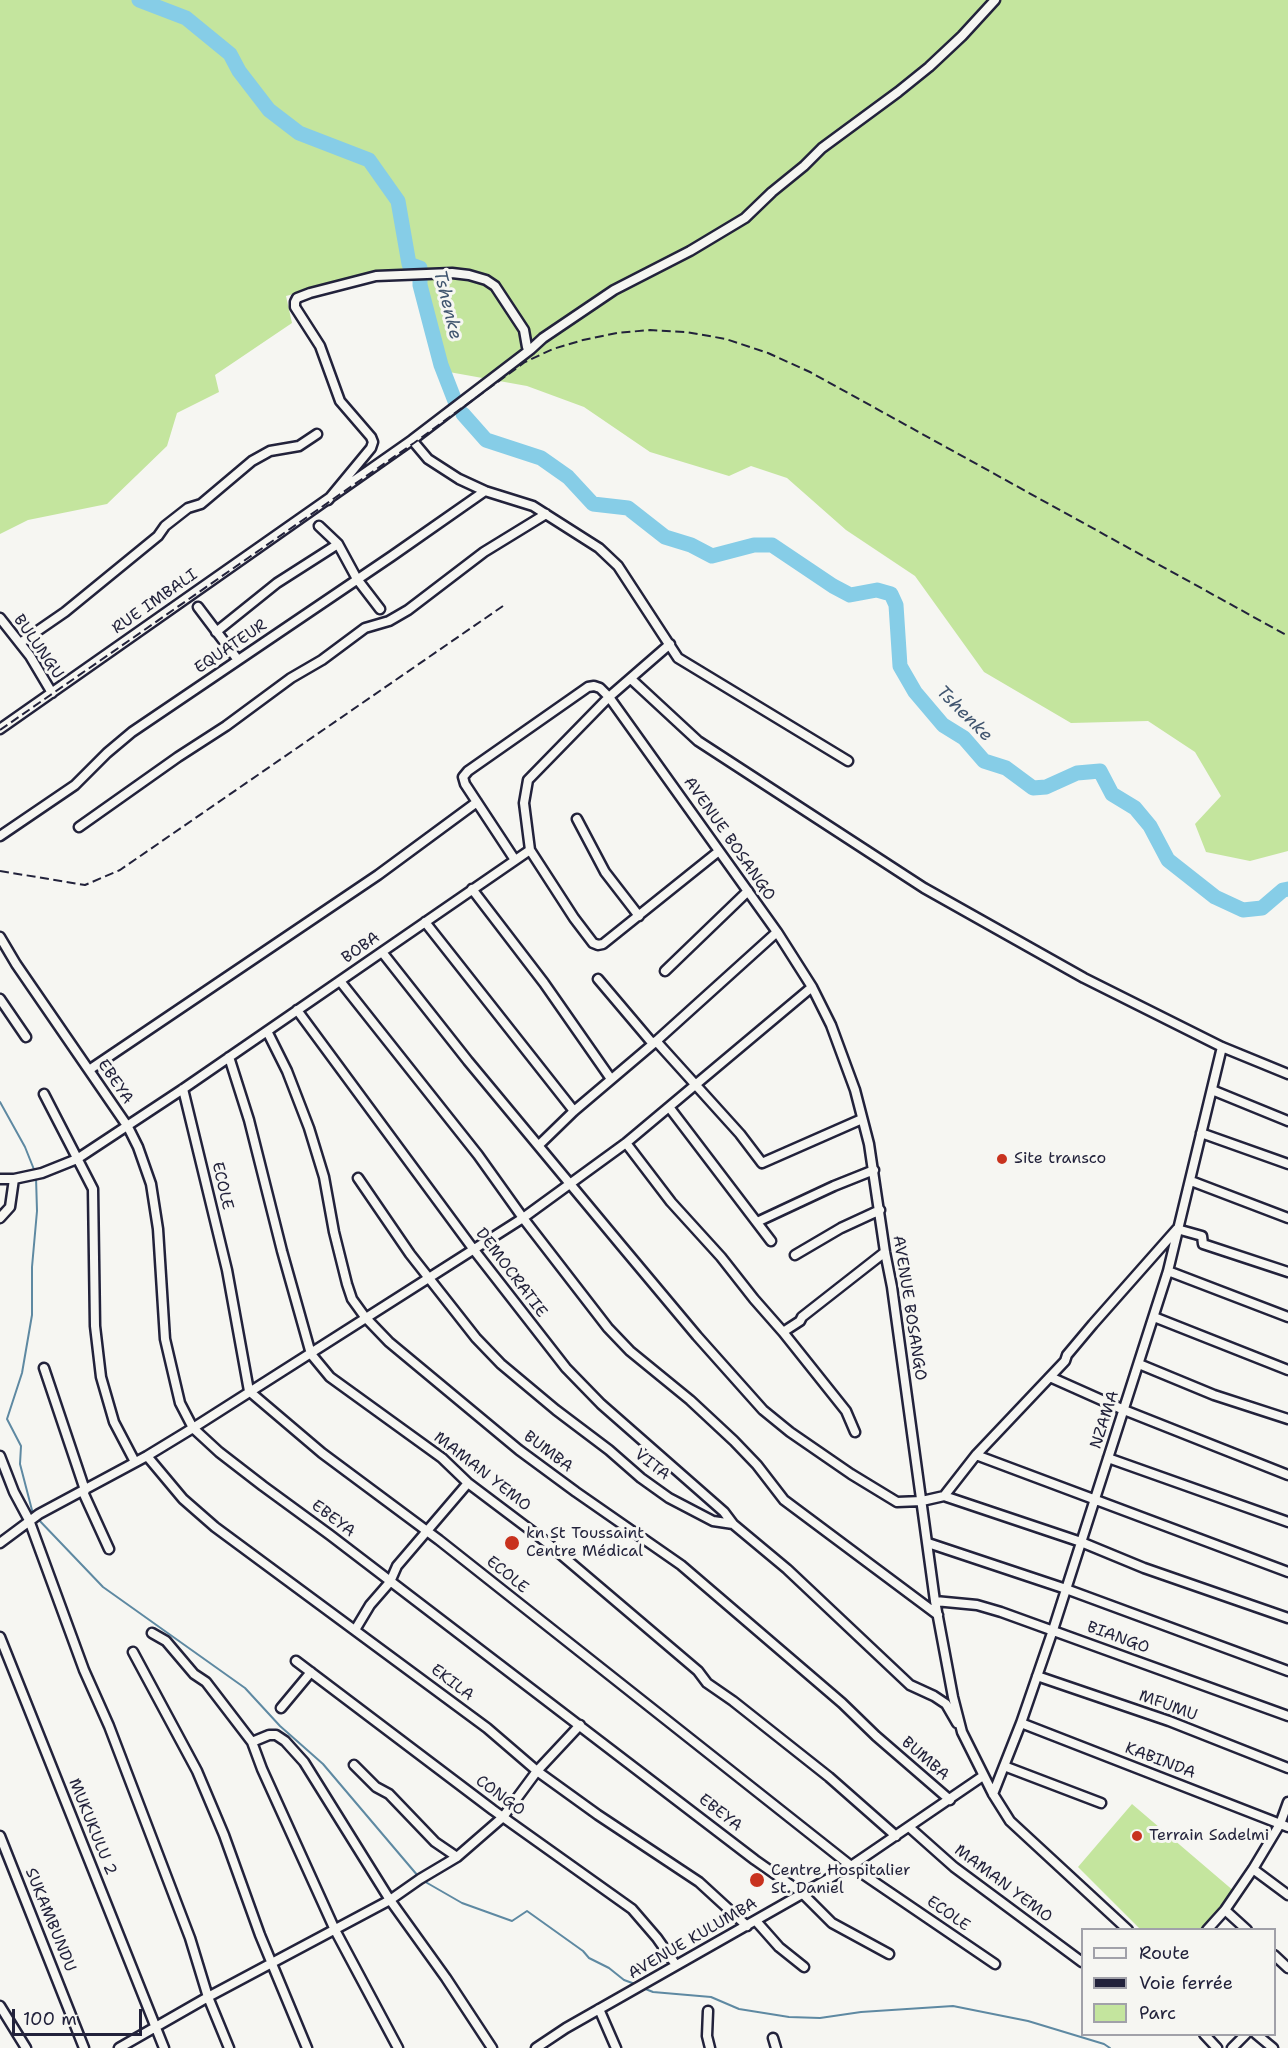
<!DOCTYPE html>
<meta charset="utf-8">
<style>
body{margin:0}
#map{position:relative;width:1288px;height:2048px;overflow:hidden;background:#f6f6f2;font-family:"Shantell Sans",sans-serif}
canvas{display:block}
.legend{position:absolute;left:1081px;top:1928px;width:195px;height:108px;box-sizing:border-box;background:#f6f6f2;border:2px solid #a1a1a9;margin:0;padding:8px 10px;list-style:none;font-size:18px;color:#22223b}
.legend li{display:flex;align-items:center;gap:12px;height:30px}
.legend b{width:30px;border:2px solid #a1a1a9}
.scale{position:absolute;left:12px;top:2009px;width:130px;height:27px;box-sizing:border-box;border:3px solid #22223b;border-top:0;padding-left:8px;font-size:18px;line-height:21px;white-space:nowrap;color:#22223b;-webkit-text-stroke:4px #f6f6f2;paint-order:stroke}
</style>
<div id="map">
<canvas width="1288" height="2048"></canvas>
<ul class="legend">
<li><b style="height:8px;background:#f6f6f2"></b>Route</li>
<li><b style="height:8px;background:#22223b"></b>Voie ferrée</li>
<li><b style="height:16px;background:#c4e59e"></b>Parc</li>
</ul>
<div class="scale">100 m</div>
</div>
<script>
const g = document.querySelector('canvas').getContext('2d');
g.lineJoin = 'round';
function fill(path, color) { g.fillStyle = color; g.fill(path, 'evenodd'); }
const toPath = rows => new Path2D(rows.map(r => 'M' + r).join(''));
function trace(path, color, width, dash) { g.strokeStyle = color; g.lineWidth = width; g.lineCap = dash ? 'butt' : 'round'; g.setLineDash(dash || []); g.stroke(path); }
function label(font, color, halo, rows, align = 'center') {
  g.font = font + ' "Shantell Sans",sans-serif'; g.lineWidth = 6; g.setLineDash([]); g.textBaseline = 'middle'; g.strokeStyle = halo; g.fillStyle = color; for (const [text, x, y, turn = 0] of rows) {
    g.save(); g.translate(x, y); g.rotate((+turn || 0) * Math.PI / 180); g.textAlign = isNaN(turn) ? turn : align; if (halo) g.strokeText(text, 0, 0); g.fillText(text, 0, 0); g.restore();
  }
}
const green = toPath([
 [0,0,1288,0,1288,851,1250,861,1206,852,1195,824,1221,796,1195,752,1148,721,1071,723,984,672,915,576,846,530,787,478,751,466,729,476,650,452,584,407,527,386,449,372,422,282,381,271,286,296,292,323,215,375,219,392,177,413,167,446,107,504,28,520,0,534],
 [1132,1804,1235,1892,1202,1929,1140,1929,1078,1867]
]);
const stream = toPath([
 [0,1102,25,1147,35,1172],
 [33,1514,20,1464,21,1446,7,1419,22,1373,32,1315,32,1267,37,1211,36,1177],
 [37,1518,103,1587,245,1688,280,1726,323,1764,418,1876],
 [422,1880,462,1903,512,1921,527,1911,583,1951,589,1958,609,1968,624,1980,635,1984],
 [643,1988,653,1992,711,1997,739,2009,789,2017,820,2018,861,2012,953,2006,1028,2021,1104,2044,1110,2048]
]);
const river = toPath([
 [139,0,186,18,230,54,239,71,269,110,299,133,369,160,398,201,409,264,420,268,420,285,432,331,441,365,455,401],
 [463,414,486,440,541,458,568,477,593,504,628,508,665,537,691,545,712,556,754,545,772,545,833,586,850,595,877,590,891,594,896,605,900,666,915,692,943,725,964,738,984,761,1006,768,1033,788,1046,787,1077,773,1100,771,1112,794,1135,808,1150,826,1168,860,1215,897,1243,910,1262,908,1283,890,1288,889]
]);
const minor = toPath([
 [412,440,428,459,459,479,485,491,533,506,599,548,618,566,678,658,848,761],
 [328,500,371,448,373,442,371,437,340,401,320,346,295,307,295,302,297,298,310,293,376,276,452,273,469,275,486,280,495,286,524,330,527,347,531,349,543,338,614,290,690,251,745,218,772,192,804,166,822,148,898,92,929,67,962,36,995,0],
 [319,526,338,544,357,579,380,609],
 [198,607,238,660],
 [0,618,30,656,52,693],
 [216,632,277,583,338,544],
 [20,643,65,612,158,536,165,526,188,508,201,504,252,461,270,451,299,446,317,434],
 [631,679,698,741,924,888,1084,978,1222,1047,1288,1074],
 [0,729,412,440,531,349],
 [577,819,605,872,639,916],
 [79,827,178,757,226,726,291,678,322,660,365,628,389,621,408,610,484,552,546,514],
 [0,836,75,785,107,753,132,732,392,556,485,491],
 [530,850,574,918,593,943,598,945,603,944,719,851],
 [515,860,465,784,463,777,468,771,588,687,594,686,600,688,609,697,777,932,812,987,831,1025,855,1090,869,1144,885,1252,892,1287,935,1601,953,1697,962,1732,993,1794,1010,1821,1128,1930],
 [472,889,544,983,611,1079],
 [425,922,574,1111],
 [0,937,16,964,128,1127,138,1147,151,1184,158,1229,165,1339,180,1403,193,1428,219,1452,263,1486,330,1535,755,1860,802,1893,832,1923,889,1954],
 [382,952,468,1061,620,1244,697,1336,763,1410,790,1432,851,1474,897,1502,922,1501,944,1496,976,1455,1065,1361,1067,1355,1093,1324,1177,1229,1202,1236,1203,1244,1288,1272],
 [665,971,748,891],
 [598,979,653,1044],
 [340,981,478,1155,523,1218,608,1328,630,1351,690,1400,734,1441,757,1465,784,1500,938,1615],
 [0,999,26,1037],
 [297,1010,474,1250,566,1368,601,1404,724,1512,733,1524],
 [267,1031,287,1071,309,1128,324,1177,334,1232,347,1284,352,1299,365,1317,389,1342,519,1450,576,1492,681,1565,842,1703,876,1736,950,1800],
 [656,1041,740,1134,762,1163,862,1119],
 [229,1057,249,1120,282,1251,311,1354,330,1377,442,1458,468,1483,545,1541,698,1671,707,1683,733,1701,829,1777,896,1836],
 [89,1070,378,875,477,802],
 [183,1089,227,1270,249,1391,322,1453,439,1540,851,1866,995,1964],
 [1212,1090,1288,1121],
 [44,1094,93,1189,95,1326,101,1377,114,1422,135,1462],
 [669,1107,771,1241],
 [1201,1133,1288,1164],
 [626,1143,671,1202,721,1257,754,1299,783,1332,846,1411,855,1432],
 [539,1145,574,1111,653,1044,777,932],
 [358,1178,410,1254,476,1338,501,1364,556,1410,609,1450,641,1478,669,1498,713,1521,733,1524,787,1569,910,1685,934,1696,946,1704,957,1723],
 [0,1179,14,1179],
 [1191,1181,1288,1218],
 [0,1218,10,1207,14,1179,42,1173,77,1159,183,1089,530,850,524,803,528,780,609,697,670,644],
 [757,1222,834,1186,874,1170],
 [795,1255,841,1228,880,1210],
 [1168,1271,1288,1317],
 [1154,1317,1288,1370],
 [783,1332,800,1321,802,1317,885,1252],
 [1139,1364,1214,1395,1288,1419],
 [44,1368,85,1490],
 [1050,1377,1124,1410,1288,1475],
 [976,1455,1288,1572],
 [0,1456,14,1492,29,1520,84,1670,109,1726,190,1938,208,1997,229,2048],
 [147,1456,183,1499,215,1527,487,1728,537,1771,598,1815,699,1882,747,1926],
 [1108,1458,1288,1522],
 [83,1492,109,1549],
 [944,1496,1081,1542,1144,1568,1288,1618],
 [0,1543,39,1514,147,1456,193,1428,523,1218,626,1143,812,987],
 [928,1543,1066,1589,1288,1671],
 [935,1601,977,1605,1001,1612,1288,1716],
 [355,1630,370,1605,390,1582,397,1566,468,1483],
 [152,1633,166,1641,194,1674,206,1682,252,1742,262,1769,335,1930,398,2048],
 [0,1637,164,2048],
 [133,1652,197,1771,224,1835,260,1935,307,2048],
 [296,1661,493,1810,632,1909,657,1938,676,1965],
 [1037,1676,1169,1721,1288,1768],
 [281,1708,311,1672],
 [1021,1723,1288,1827],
 [252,1742,269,1735,276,1735,285,1741,304,1762,390,1900,446,1978,492,2048],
 [354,1765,376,1787,389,1794,435,1842,457,1857],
 [1004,1766,1101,1803],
 [993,1794,1021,1723,1053,1630,1168,1271,1222,1047],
 [909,1827,954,1867,1082,1962],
 [0,1836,84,2048],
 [1253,1869,1288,1895],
 [1225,1910,1247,1930],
 [756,1921,779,1947,804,1967],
 [1207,1930,1225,1910,1253,1869,1280,1824,1288,1802],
 [1274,1955,1288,1968],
 [0,2006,26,2048],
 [599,2009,616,2048],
 [708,2011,707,2036,710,2048],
 [1204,2034,1217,2048],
 [1256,2034,1273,2048],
 [773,2038,776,2048],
 [119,2048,208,1997,390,1900,420,1879,457,1857,503,1817,537,1771,580,1725],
 [536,2048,566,2028,851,1866,983,1776],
 [1232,2048,1246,2034]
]);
const rail = toPath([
 [0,730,414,443,525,362,553,349,583,340,617,333,650,330,686,332,726,339,768,353,810,372,1288,636],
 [0,871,85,885,120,870,503,606]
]);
const markers = [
 [1002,1159,6,"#c8321e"],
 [512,1543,8,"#c8321e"],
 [1137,1836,6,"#c8321e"],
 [757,1880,8,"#c8321e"]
];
const streetNames = [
 ["RUE IMBALI",155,602,-35],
 ["BULUNGU",38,647,55],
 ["EQUATEUR",231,647,-34],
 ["AVENUE BOSANGO",729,839,55],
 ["BOBA",361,948,-35],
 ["EBEYA",115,1082,56],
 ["ECOLE",222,1186,77],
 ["DEMOCRATIE",511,1273,53],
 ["AVENUE BOSANGO",909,1308,81],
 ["NZAMA",1105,1420,-72],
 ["BUMBA",548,1452,37],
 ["VITA",652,1465,38],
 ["MAMAN YEMO",482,1472,38],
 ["EBEYA",333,1519,37],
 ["ECOLE",507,1575,39],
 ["BIANGO",1118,1638,20],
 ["EKILA",452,1683,37],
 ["MFUMU",1168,1706,20],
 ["BUMBA",925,1759,41],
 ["KABINDA",1160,1761,21],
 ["CONGO",500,1796,36],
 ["EBEYA",720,1813,38],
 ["MUKUKULU 2",92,1827,68],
 ["MAMAN YEMO",1003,1884,37],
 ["ECOLE",948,1914,35],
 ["SUKAMBUNDU",50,1920,68],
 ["AVENUE KULUMBA",693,1939,-30]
];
const poiNames = [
 ["Site transco",1014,1159],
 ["kn St Toussaint",526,1534],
 ["Centre Médical",526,1552],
 ["Terrain Sadelmi",1149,1836],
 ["Centre Hospitalier",771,1871],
 ["St. Daniel",771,1889]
];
const waterNames = [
 ["Tshenke",447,305,76],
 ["Tshenke",964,714,45]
];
fill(green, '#c4e59e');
trace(stream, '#5e89a2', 2);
trace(river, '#86cde7', 15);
trace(minor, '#22223b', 13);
trace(minor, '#f6f6f2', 8);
trace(rail, '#22223b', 2, [9, 4.5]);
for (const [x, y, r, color] of markers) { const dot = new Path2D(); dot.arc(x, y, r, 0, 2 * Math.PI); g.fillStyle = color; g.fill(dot); trace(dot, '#f6f6f2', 2); }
label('16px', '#22223b', '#f6f6f2', streetNames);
label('16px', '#22223b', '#f6f6f2', poiNames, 'left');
label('italic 18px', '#40556f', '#f6f6f2', waterNames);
</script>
